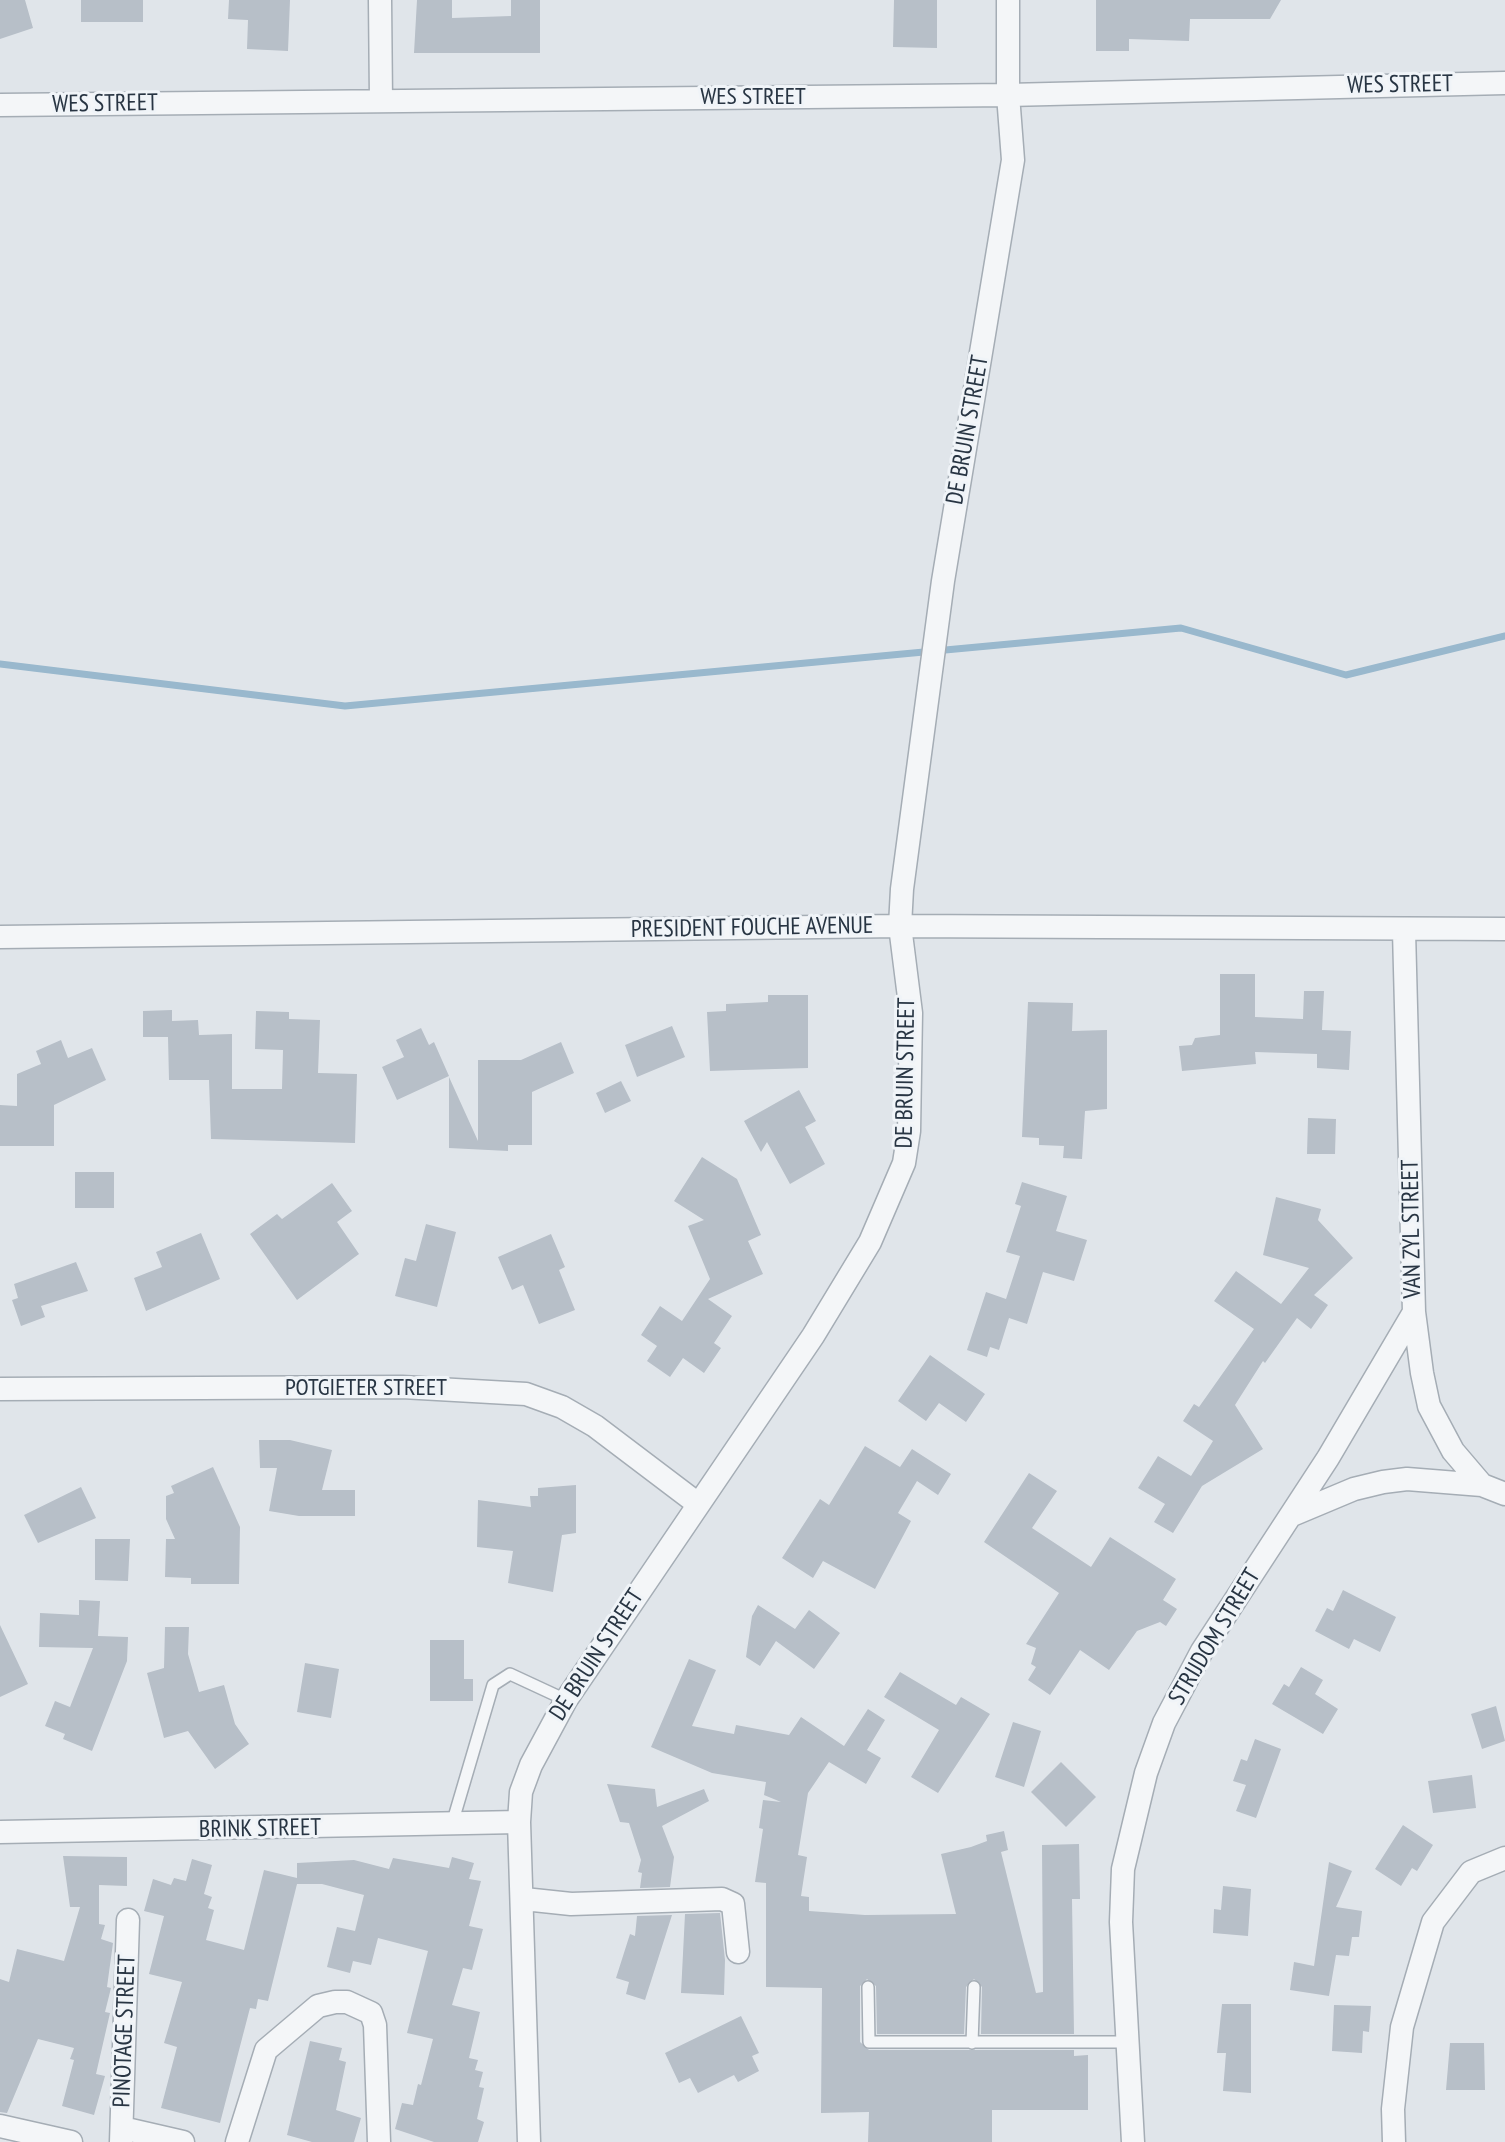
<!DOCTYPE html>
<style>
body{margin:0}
canvas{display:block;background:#e0e5ea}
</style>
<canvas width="1505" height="2142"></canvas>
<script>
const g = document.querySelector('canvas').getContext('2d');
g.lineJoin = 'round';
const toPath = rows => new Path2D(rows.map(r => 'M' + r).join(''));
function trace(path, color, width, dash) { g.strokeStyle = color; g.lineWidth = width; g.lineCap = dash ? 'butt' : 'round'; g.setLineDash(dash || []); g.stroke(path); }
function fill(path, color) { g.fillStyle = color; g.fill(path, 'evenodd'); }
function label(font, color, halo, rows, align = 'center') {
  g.font = font + ' "PT Sans Narrow",sans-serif'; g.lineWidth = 6; g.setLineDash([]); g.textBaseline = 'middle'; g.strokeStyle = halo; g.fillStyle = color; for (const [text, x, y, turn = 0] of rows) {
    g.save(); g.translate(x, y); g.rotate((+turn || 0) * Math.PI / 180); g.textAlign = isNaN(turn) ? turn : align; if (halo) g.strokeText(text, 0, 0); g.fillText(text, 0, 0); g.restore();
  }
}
const stream = toPath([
 [0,664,345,706,1181,628,1346,675,1505,636]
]);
const building = toPath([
 [0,0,25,0,33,28,0,39],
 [81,0,143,0,143,22,81,22],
 [229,0,290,0,288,51,247,49,248,20,228,19],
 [417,0,452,0,452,18,511,16,511,0,540,0,540,53,414,53],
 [894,0,937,0,937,48,893,47],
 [1096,0,1281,0,1270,19,1190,19,1189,41,1129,39,1129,51,1096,51],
 [1220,974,1255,974,1255,1017,1303,1019,1304,991,1324,991,1322,1030,1351,1031,1349,1070,1317,1068,1317,1054,1255,1052,1256,1064,1182,1071,1179,1046,1192,1045,1195,1038,1220,1035],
 [768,995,808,995,808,1068,710,1071,707,1012,726,1011,726,1004,768,1002],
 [1028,1002,1073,1003,1072,1031,1107,1030,1107,1109,1085,1111,1082,1159,1063,1158,1064,1146,1039,1145,1039,1138,1022,1137],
 [172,1010,172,1021,198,1020,199,1035,232,1034,232,1089,282,1089,283,1050,255,1049,256,1011,289,1012,289,1019,320,1020,318,1073,357,1074,355,1143,211,1139,209,1080,169,1080,168,1037,143,1037,143,1011],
 [672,1026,685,1057,637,1077,625,1045],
 [421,1028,429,1045,434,1042,449,1076,397,1100,382,1067,404,1057,396,1040],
 [61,1040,68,1058,92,1048,106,1080,54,1105,54,1146,0,1146,0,1105,17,1106,17,1074,41,1064,36,1051],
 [561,1042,574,1073,532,1092,532,1145,508,1145,508,1151,449,1148,449,1077,478,1141,478,1060,521,1060],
 [621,1081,631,1101,605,1113,596,1093],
 [799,1090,816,1121,805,1127,825,1164,790,1184,767,1142,761,1152,744,1121],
 [1308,1118,1336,1119,1335,1154,1307,1154],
 [702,1157,737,1179,761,1235,748,1241,763,1274,708,1299,732,1316,714,1343,721,1348,704,1373,683,1358,670,1377,647,1361,657,1346,641,1335,660,1306,682,1321,710,1279,688,1226,704,1220,674,1201],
 [75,1172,114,1172,114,1208,75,1208],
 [1022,1182,1067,1196,1056,1231,1087,1240,1074,1281,1043,1272,1027,1324,1009,1318,999,1350,990,1347,987,1357,967,1350,986,1292,1006,1299,1020,1256,1006,1252,1021,1206,1015,1204],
 [332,1183,352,1211,337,1222,359,1254,297,1300,250,1234,277,1214,282,1219],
 [1276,1197,1321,1209,1318,1220,1353,1258,1314,1295,1328,1305,1311,1329,1297,1318,1265,1363,1263,1361,1235,1405,1263,1449,1202,1486,1173,1533,1154,1522,1165,1504,1138,1488,1158,1456,1191,1476,1213,1441,1183,1421,1194,1404,1199,1407,1254,1329,1214,1301,1236,1271,1281,1304,1309,1268,1263,1255],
 [426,1224,456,1232,437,1307,395,1296,405,1258,416,1261],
 [201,1233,220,1279,146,1311,134,1278,162,1267,156,1252],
 [551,1234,565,1267,559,1270,575,1310,539,1324,523,1285,512,1290,498,1257],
 [76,1262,88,1291,41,1306,45,1317,21,1326,12,1300,18,1298,14,1284],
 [930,1355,985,1394,966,1422,939,1403,926,1421,898,1401],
 [259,1440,290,1440,332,1450,322,1490,355,1490,355,1516,299,1516,269,1511,277,1468,260,1468],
 [865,1446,900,1467,912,1449,951,1474,938,1495,917,1481,898,1513,911,1521,875,1589,823,1561,813,1578,782,1558,820,1499,829,1505],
 [213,1467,240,1527,239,1584,191,1584,191,1578,165,1577,166,1539,175,1539,166,1519,166,1496,174,1493,171,1486],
 [1029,1473,1057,1491,1032,1528,1091,1567,1110,1537,1176,1579,1163,1600,1177,1609,1166,1626,1160,1622,1137,1631,1109,1670,1080,1650,1050,1695,1028,1680,1036,1667,1031,1664,1036,1648,1026,1644,1059,1593,984,1542],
 [576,1485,576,1533,562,1535,553,1592,508,1583,513,1551,477,1547,478,1500,531,1507,530,1496,538,1496,538,1488],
 [81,1487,96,1518,38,1543,24,1515],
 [95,1539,130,1539,128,1581,95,1580],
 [1343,1590,1396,1617,1380,1652,1354,1639,1349,1649,1315,1631,1327,1608,1333,1611],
 [79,1600,100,1601,98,1636,128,1637,127,1661,92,1751,63,1739,65,1734,45,1726,55,1701,70,1707,93,1648,39,1647,40,1613,79,1615],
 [758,1605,795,1629,809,1610,840,1633,814,1669,776,1641,760,1666,746,1657,752,1616],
 [0,1625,28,1684,0,1697],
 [165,1627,189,1627,188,1654,199,1692,224,1685,235,1724,249,1744,215,1769,188,1731,164,1738,147,1673,164,1668],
 [430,1640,464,1640,464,1679,473,1679,473,1701,430,1701],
 [689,1659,716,1670,692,1726,734,1734,736,1725,789,1735,801,1717,844,1746,868,1709,885,1720,867,1750,881,1758,866,1784,829,1762,808,1793,798,1855,807,1857,801,1896,809,1897,809,1911,865,1915,956,1914,941,1854,971,1847,987,1841,986,1835,1004,1831,1008,1850,1001,1852,1036,1993,1043,1992,1042,1845,1079,1844,1080,1899,1072,1899,1074,2034,981,2034,982,1987,974,1979,966,1987,964,2034,877,2034,876,1986,867,1979,860,1986,860,2042,869,2050,1074,2050,1074,2056,1088,2055,1088,2110,992,2110,992,2142,868,2142,869,2112,821,2113,822,1988,766,1987,766,1883,755,1882,763,1829,759,1828,763,1800,781,1802,764,1795,766,1782,712,1773,651,1747],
 [305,1663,339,1669,331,1718,297,1712],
 [1301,1667,1323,1680,1315,1694,1338,1709,1323,1734,1272,1704,1284,1684,1289,1687],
 [900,1672,956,1705,961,1697,990,1714,938,1793,911,1777,939,1730,884,1697],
 [1496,1706,1505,1741,1482,1749,1471,1714],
 [1013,1722,1041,1731,1024,1787,995,1777],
 [1255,1739,1281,1749,1256,1818,1236,1811,1246,1785,1233,1781,1241,1759,1247,1761],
 [1061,1762,1096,1797,1066,1827,1031,1792],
 [1472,1775,1476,1808,1433,1813,1428,1781],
 [607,1784,655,1789,657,1807,704,1789,709,1801,662,1826,674,1857,670,1887,640,1888,642,1873,638,1872,641,1860,629,1823,620,1822],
 [1403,1825,1433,1845,1417,1871,1412,1868,1401,1886,1375,1869],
 [63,1856,127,1857,127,1886,99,1885,99,1924,105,1925,101,1939,113,1943,107,1987,111,1988,105,2012,110,2013,96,2074,105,2076,94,2115,62,2106,74,2060,70,2059,74,2048,38,2039,7,2113,0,2112,0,1979,9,1982,17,1949,64,1961,80,1907,70,1907],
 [452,1857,474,1863,469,1879,481,1881,469,1926,483,1929,472,1970,463,1968,452,2005,480,2012,469,2058,478,2060,475,2070,483,2072,479,2087,484,2088,477,2119,484,2122,478,2142,434,2142,395,2129,402,2103,413,2105,418,2084,421,2085,433,2039,407,2033,428,1951,378,1938,371,1965,353,1961,350,1973,327,1967,337,1927,355,1931,364,1895,322,1884,297,1884,268,2001,258,1999,256,2009,250,2008,220,2123,161,2108,177,2047,164,2043,182,1982,149,1974,164,1916,144,1911,153,1879,171,1885,174,1878,186,1881,192,1859,212,1865,204,1894,212,1897,208,1908,214,1910,206,1940,244,1950,264,1870,297,1878,297,1863,354,1860,389,1869,393,1858,449,1868],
 [1329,1862,1352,1871,1336,1907,1362,1911,1359,1937,1352,1937,1349,1956,1336,1955,1329,1996,1290,1990,1294,1962,1314,1966],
 [1223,1886,1251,1889,1248,1936,1213,1933,1214,1909,1221,1910],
 [720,1913,725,1960,724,1995,681,1993,685,1914],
 [672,1915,645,2000,626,1994,629,1982,616,1978,630,1934,635,1936,637,1916],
 [1222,2004,1251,2004,1251,2093,1223,2091,1226,2053,1217,2053],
 [1334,2005,1371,2006,1369,2032,1363,2031,1362,2053,1332,2051],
 [741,2016,759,2053,752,2056,759,2071,738,2082,734,2075,698,2093,690,2078,679,2083,665,2053],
 [310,2041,342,2048,339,2060,346,2062,336,2110,361,2118,354,2142,312,2142,287,2135],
 [1450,2043,1484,2043,1485,2090,1446,2090]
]);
const lane = toPath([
 [452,1824,493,1685,510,1674,566,1700],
 [868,1987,869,2042,1127,2042],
 [972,2043,974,1987]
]);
const street = toPath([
 [380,0,381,100],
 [0,105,1008,95,1505,83],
 [1404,931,1414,1312,1422,1373,1429,1406,1453,1451,1482,1485,1505,1494],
 [0,937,900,926,1505,929],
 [0,1389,402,1387,526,1394,562,1407,595,1426,698,1504],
 [1292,1515,1354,1489,1383,1482,1407,1479,1482,1485],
 [0,1832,519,1822],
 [524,1899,571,1904,722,1899,733,1904,738,1952],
 [0,2126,71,2142],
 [122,2128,183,2142],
 [121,2142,128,1920],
 [237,2142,266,2050,318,2006,335,2002,347,2002,371,2013,375,2025,379,2142],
 [529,2142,519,1822,521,1792,531,1765,566,1700,813,1336,870,1242,904,1163,909,1131,911,1013,900,926,902,889,943,581,1013,160,1008,95,1008,0],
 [1133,2142,1121,1922,1123,1869,1146,1773,1164,1723,1202,1651,1328,1458,1414,1312],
 [1394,2142,1393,2109,1402,2027,1433,1922,1471,1872,1505,1858]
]);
const streetNames = [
 ["WES STREET",1400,85,-1],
 ["WES STREET",753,97],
 ["WES STREET",105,104,-1],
 ["DE BRUIN STREET",968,430,-80],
 ["PRESIDENT FOUCHE AVENUE",752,928,-1],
 ["DE BRUIN STREET",906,1073,-89],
 ["VAN ZYL STREET",1412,1229,-91],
 ["POTGIETER STREET",366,1388],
 ["STRIJDOM STREET",1215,1637,-59],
 ["DE BRUIN STREET",597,1655,-57],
 ["BRINK STREET",260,1829,-1],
 ["PINOTAGE STREET",125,2031,-88]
];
trace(stream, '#99b8cd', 7);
fill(building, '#b7bfc8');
trace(lane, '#a5adb5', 14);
trace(street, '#a5adb5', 25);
trace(lane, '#f4f6f8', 11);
trace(street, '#f4f6f8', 22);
label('24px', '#283543', '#f0f4f8', streetNames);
</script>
